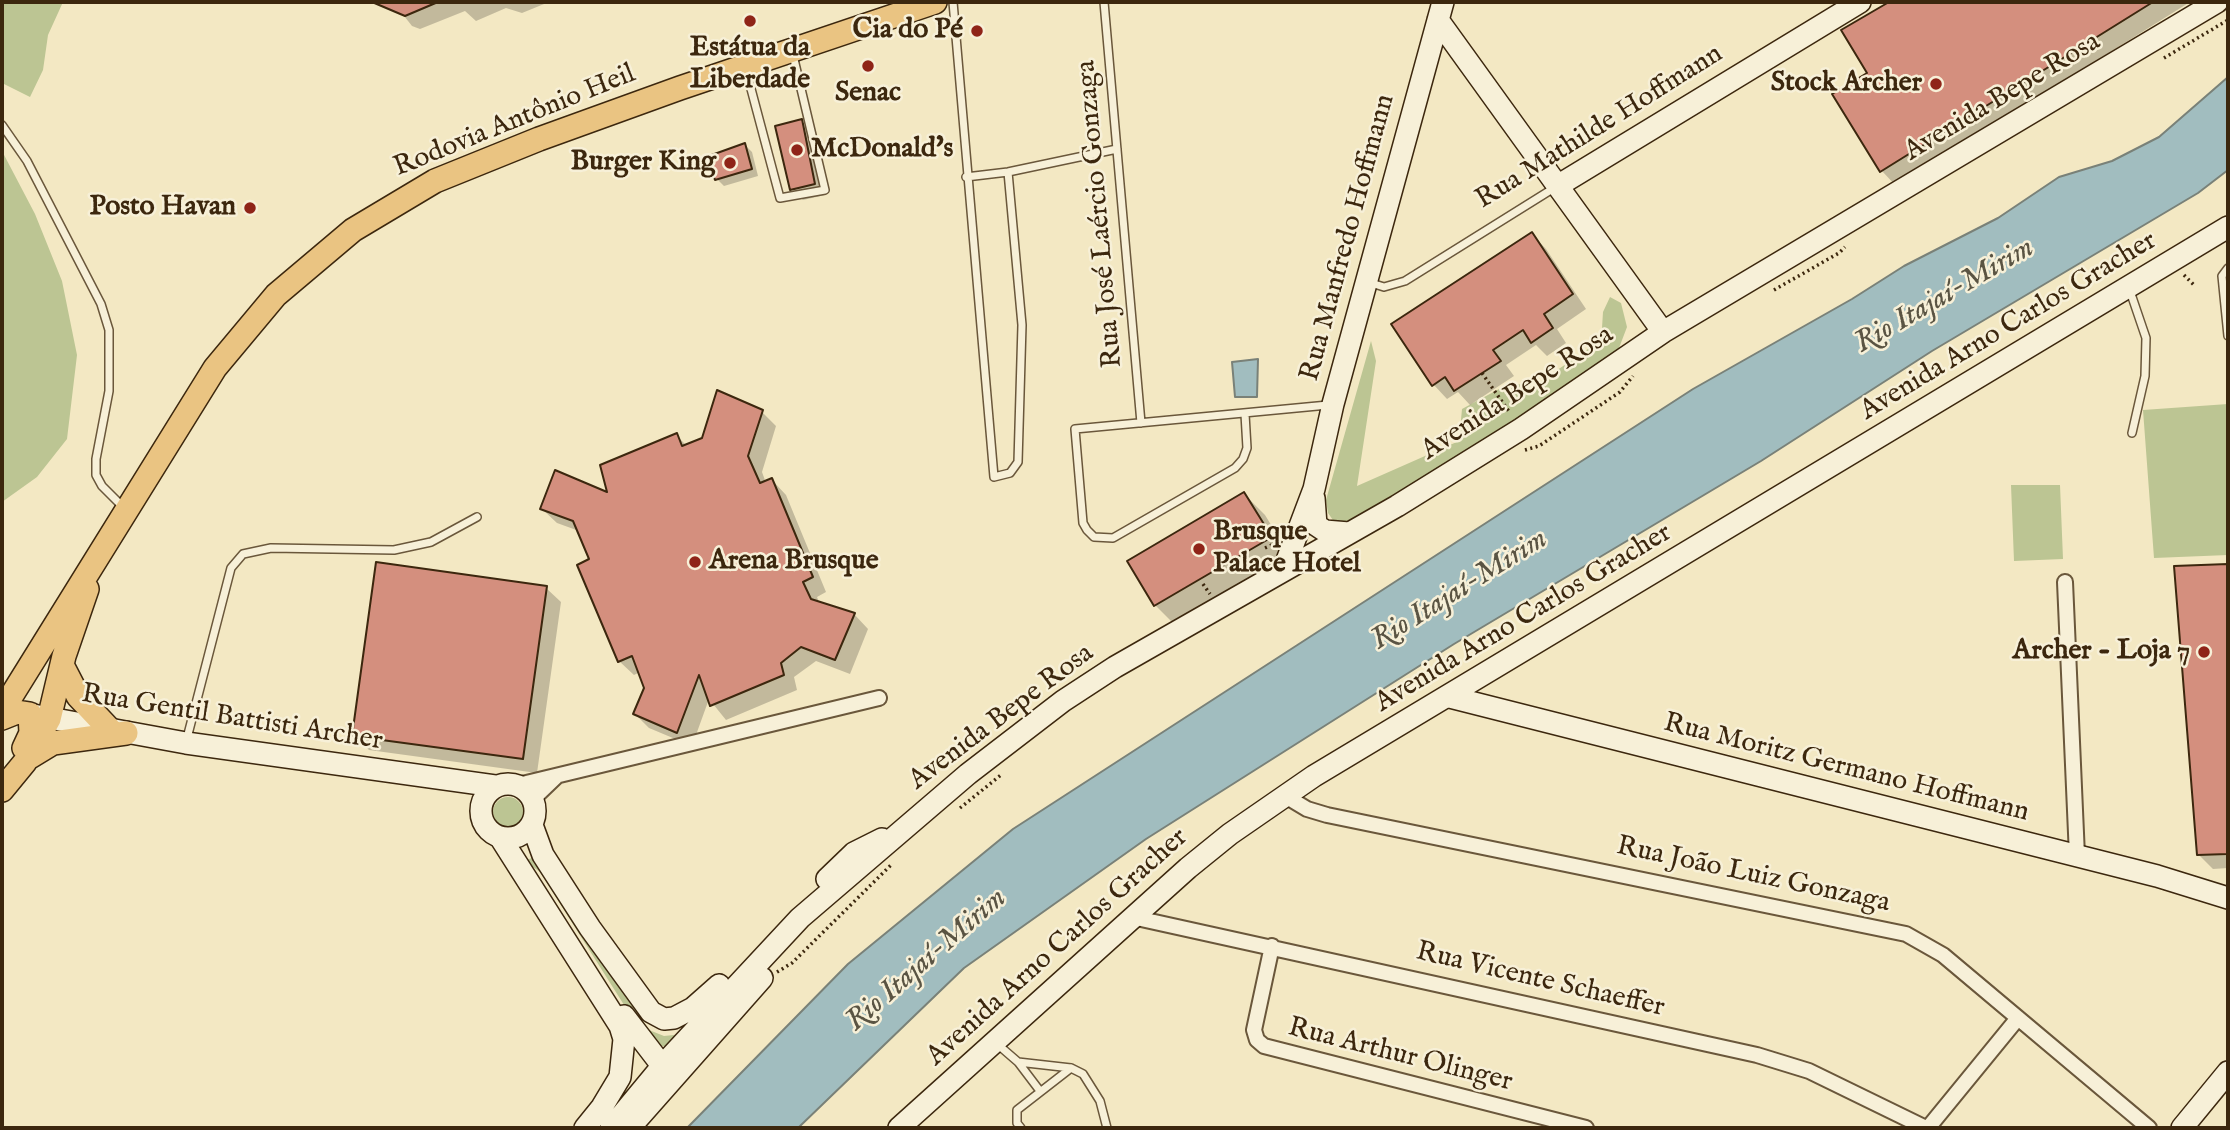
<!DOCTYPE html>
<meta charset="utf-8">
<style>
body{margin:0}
#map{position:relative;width:2230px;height:1130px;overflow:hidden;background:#f3e8c3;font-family:"IM FELL English",serif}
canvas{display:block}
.frame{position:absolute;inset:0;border:4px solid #3c270e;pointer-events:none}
</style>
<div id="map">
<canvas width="2230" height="1130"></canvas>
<div class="frame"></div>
</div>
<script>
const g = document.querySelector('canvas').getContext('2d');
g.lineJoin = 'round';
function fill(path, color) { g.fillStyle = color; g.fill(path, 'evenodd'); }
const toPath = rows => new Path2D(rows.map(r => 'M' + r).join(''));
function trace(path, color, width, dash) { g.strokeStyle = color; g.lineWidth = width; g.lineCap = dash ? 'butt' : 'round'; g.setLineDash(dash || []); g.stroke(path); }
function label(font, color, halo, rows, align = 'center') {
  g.font = font + ' "IM FELL English",serif'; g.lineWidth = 5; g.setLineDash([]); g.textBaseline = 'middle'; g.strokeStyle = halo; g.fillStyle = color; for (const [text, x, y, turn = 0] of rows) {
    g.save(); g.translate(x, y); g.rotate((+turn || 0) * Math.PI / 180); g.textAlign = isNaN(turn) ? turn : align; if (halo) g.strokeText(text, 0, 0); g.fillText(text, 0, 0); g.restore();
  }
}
const green = toPath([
 [2,2,63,2,48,35,43,70,30,97,2,83],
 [2,151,35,214,62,281,77,355,67,439,37,477,2,502],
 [1610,297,1621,303,1627,327,1619,348,1606,360,1487,441,1357,519,1335,523,1328,513,1326,500,1371,341,1376,361,1357,486,1459,441,1462,409,1512,382,1531,388,1607,336,1602,328,1603,312],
 [2228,404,2228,555,2154,558,2143,410],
 [2011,485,2060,485,2063,559,2014,561],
 '493 812a15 15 0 1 1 30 0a15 15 0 1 1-30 0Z',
 [536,856,649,1030,664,1036,683,1034,673,1046,657,1046,643,1035,540,872,525,861]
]);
const water = toPath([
 [2228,77,2228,170,2198,193,1932,351,1761,461,1454,644,1146,839,964,968,798,1128,687,1128,848,964,1013,829,1693,389,1852,299,1904,266,1998,218,2059,177,2112,161,2159,137,2228,77],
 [1258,359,1257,397,1235,397,1232,362,1258,359]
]);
const shadow = toPath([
 [393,2,549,2,522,13,506,8,476,21,465,11,420,29,412,26],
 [1892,2,2190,2,1896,186,1882,171,1835,95,1870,74,1844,31],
 [801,121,812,132,825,195,803,200,792,189],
 [745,145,752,152,758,176,724,186,717,179],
 [1532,234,1546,249,1586,309,1557,329,1566,343,1547,356,1536,345,1506,365,1514,376,1470,405,1458,392,1447,399,1433,384],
 [762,412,776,426,762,472,766,483,772,480,786,495,826,592,817,597,820,604,854,614,868,629,850,674,816,661,794,677,797,690,726,720,709,699,692,746,649,728,635,714,646,688,640,672,634,675,619,661,592,560,579,531,557,523,542,509,610,495,676,435,687,446],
 [1244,494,1265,515,1292,559,1177,627,1155,605],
 [2228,566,2228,868,2213,869,2199,855,2176,568],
 [546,588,561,602,537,773,369,750,354,735]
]);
const building = toPath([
 [372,2,438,2,405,16,372,2],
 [1889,2,2153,2,1880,172,1832,94,1867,73,1841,30,1889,2],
 [802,119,815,184,790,190,775,126,802,119],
 [745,143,752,169,715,180,706,157,745,143],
 [1532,232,1573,294,1544,314,1553,328,1531,343,1523,330,1493,350,1501,361,1454,391,1445,377,1432,386,1391,324,1532,232],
 [717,390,763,410,748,456,760,483,772,478,813,577,803,582,811,599,855,613,835,660,801,647,781,663,784,675,710,706,699,675,677,733,633,714,644,688,632,656,618,662,577,565,589,559,573,521,540,509,555,470,607,492,600,465,677,433,682,446,702,438,717,390],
 [1244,492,1272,537,1154,606,1127,561,1244,492],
 [376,562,547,586,523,759,352,736,376,562],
 [2228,564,2228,854,2197,855,2174,566,2228,564]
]);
const path = toPath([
 [2164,58,2228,20],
 [2184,275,2194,285],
 [1774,290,1839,253,1845,247],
 [1482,373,1510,413],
 [1525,450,1539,446,1620,392,1633,376],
 [1265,548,1274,544],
 [1203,584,1210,594],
 [960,808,1001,775],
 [777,972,792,963,891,865]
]);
const lane = toPath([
 [953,2,994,477,1010,473,1018,462,1022,325,1008,172],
 [1104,2,1141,423],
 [746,70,780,198,825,190,793,55],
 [2,125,27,161,101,304,109,330,109,391,96,459,96,475,102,486,124,508],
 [966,177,1008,172,1117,149],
 [2228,268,2222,276,2228,336],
 [1371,283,1384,287,1405,281,1554,188],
 [2130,291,2146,338,2145,376,2132,433],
 [1245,414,1247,448,1243,459,1235,468,1113,538,1094,537,1087,530,1083,523,1075,429,1328,405],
 [186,742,231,568,243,554,271,548,394,550,431,542,477,517],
 [996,1043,1018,1062,1040,1091],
 [1018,1062,1071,1068,1083,1074,1100,1101,1107,1128],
 [1021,1128,1017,1123,1017,1110,1071,1068]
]);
const street = toPath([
 [2065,582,2077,856],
 [518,785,879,698],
 [1287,797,1307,809,1327,815,1906,934,1943,955,2149,1128],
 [533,799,557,776],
 [1132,917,1757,1055,1809,1071,1926,1128],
 [1272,946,1254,1030,1257,1040,1264,1046,1586,1128],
 [1928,1128,2018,1018]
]);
const secondary = toPath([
 [1438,20,1663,332],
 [1559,185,1860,2],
 [1314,498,1316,525,1325,531,1349,533],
 [1283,571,1314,489,1333,404,1443,2],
 [1450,697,2157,876,2228,898],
 [33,715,186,743,495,786],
 '481 811a27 27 0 1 1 54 0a27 27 0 1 1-54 0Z',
 [532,825,543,855,590,928,651,1012,664,1019,674,1018,693,1008,719,985],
 [500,837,620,1026,624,1039,620,1077,602,1107,585,1128],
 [827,879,854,853,882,839],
 [624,1016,657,1059,664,1064,677,1062],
 [633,1124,762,978],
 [611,1128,664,1064,800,918,968,774,1063,701,1115,667,1397,506,1521,429,1663,332,2217,2],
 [899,1128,1188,868,1230,834,1314,776,2228,227],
 [2182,1128,2228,1072]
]);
const primary = toPath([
 [62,665,78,696,111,731],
 [2,711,215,368,276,295,353,230,435,181,539,139,680,88,935,2],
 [2,718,17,712,30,714,31,733,24,748],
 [30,757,53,743,126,733],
 [2,790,25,762,49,719,64,656,87,589]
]);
const markers = [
 [750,21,7,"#8f2418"],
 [977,31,7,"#8f2418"],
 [868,66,7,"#8f2418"],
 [1936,84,7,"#8f2418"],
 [797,150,7,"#8f2418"],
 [730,163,7,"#8f2418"],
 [250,208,7,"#8f2418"],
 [1199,549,7,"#8f2418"],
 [695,562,7,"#8f2418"],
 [2204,652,7,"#8f2418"]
];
const poiNames = [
 ["Cia do Pé",963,31],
 ["Estátua da",750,49,"center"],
 ["Liberdade",750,81,"center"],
 ["Stock Archer",1922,84],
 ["Senac",868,94,"center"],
 ["McDonald's",811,150,"left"],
 ["Burger King",716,163],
 ["Posto Havan",236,208],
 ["Brusque",1213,533,"left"],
 ["Palace Hotel",1213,565,"left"],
 ["Arena Brusque",709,562,"left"],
 ["Archer - Loja 7",2190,652]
];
const streetNames = [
 ["Avenida Bepe Rosa",2003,98,-31],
 ["Rodovia Antônio Heil",515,122,-22],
 ["Rua Mathilde Hoffmann",1600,128,-32],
 ["Rua José Laércio Gonzaga",1101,214,-95],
 ["Rua Manfredo Hoffmann",1349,238,-75],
 ["Avenida Arno Carlos Gracher",2009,327,-31],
 ["Avenida Bepe Rosa",1518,394,-33],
 ["Avenida Arno Carlos Gracher",1524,619,-31],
 ["Avenida Bepe Rosa",1002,718,-37],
 ["Rua Gentil Battisti Archer",232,719,9],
 ["Rua Moritz Germano Hoffmann",1846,769,14],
 ["Rua João Luiz Gonzaga",1753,876,12],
 ["Avenida Arno Carlos Gracher",1058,948,-42],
 ["Rua Vicente Schaeffer",1540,981,13],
 ["Rua Arthur Olinger",1400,1056,14]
];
const waterNames = [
 ["Rio Itajaí-Mirim",1945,297,-30],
 ["Rio Itajaí-Mirim",1460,591,-32],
 ["Rio Itajaí-Mirim",927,961,-41]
];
fill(green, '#bcc593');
fill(water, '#a1bdbf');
trace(water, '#798178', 2);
fill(shadow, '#0003');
fill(building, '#d48f7e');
trace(building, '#3c270e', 2);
trace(lane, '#6a573b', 10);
trace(street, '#6a573b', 18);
trace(secondary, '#3c270e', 24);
trace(primary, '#3c270e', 26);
trace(path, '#3c270e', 3.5, [2, 3.5]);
trace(lane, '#f7f0d8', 7);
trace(street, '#f7f0d8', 14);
trace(secondary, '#f7f0d8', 21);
trace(primary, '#eac482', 23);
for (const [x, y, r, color] of markers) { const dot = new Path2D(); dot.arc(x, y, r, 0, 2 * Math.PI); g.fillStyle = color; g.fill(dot); trace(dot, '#f7f0d8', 2.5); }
label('bold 28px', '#3c270e', '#f7f0d8', poiNames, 'right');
label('28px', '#3c270e', '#f7f0d8', streetNames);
label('italic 30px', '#5a5443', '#f7f0d8', waterNames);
</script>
